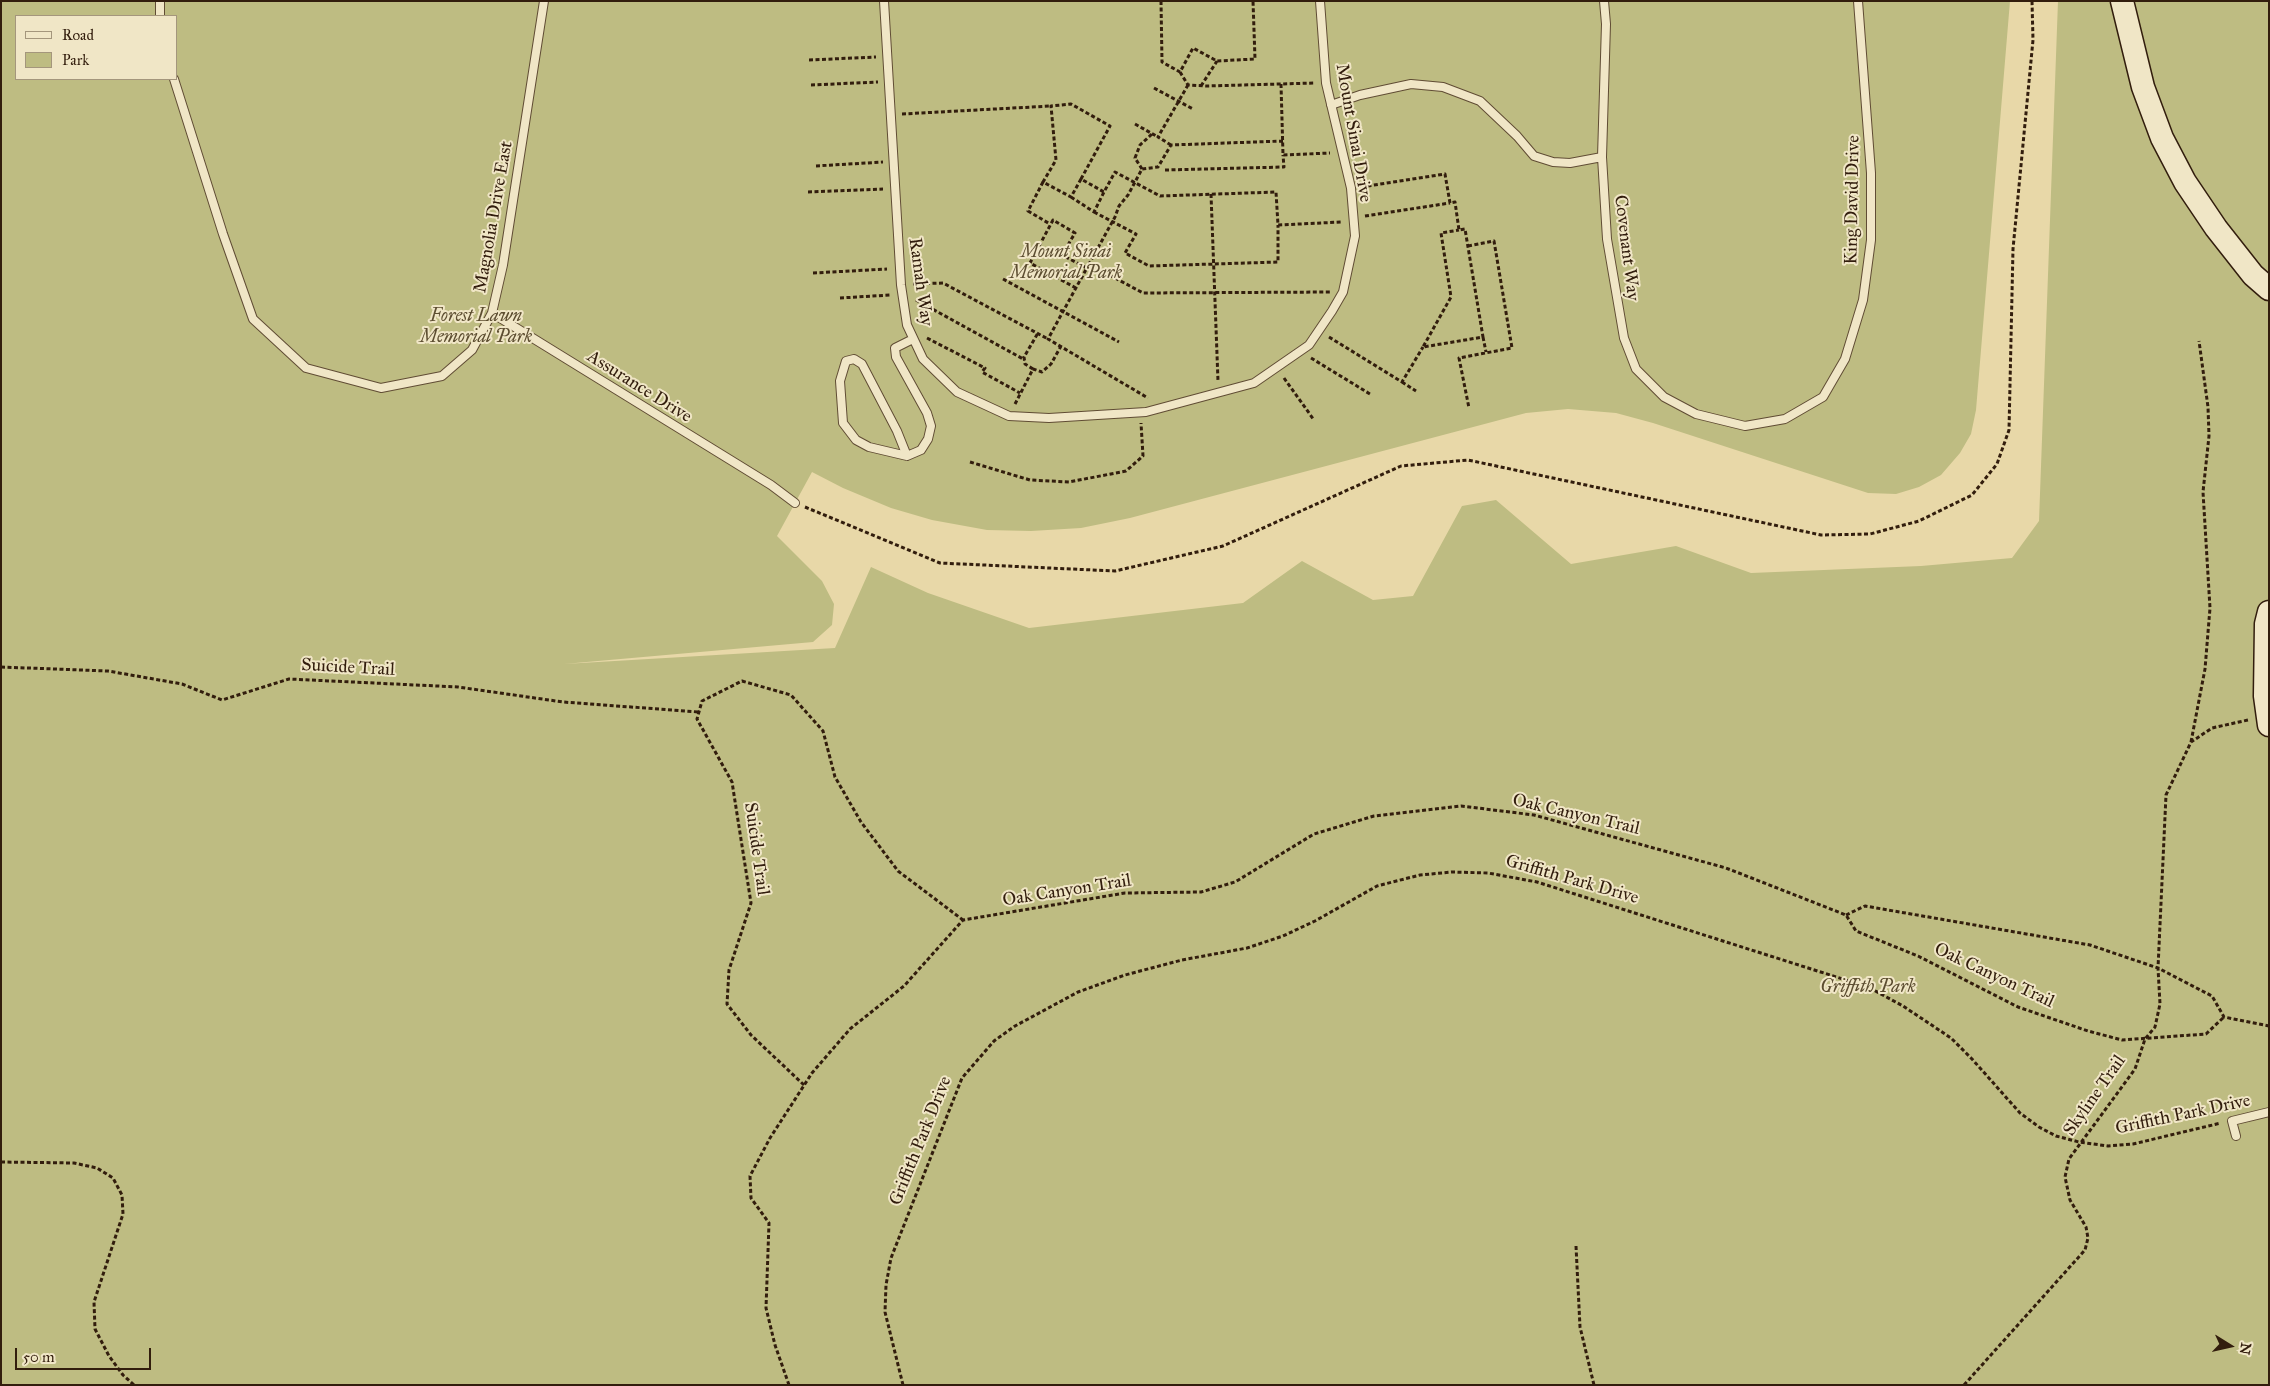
<!DOCTYPE html>
<style>
body{margin:0}
#map{position:relative;width:2270px;height:1386px;overflow:hidden;background:#e8d8a8;font-family:"IM FELL Great Primer",serif}
canvas{display:block}
.frame{position:absolute;inset:0;border:2px solid #321d0d;pointer-events:none}
.legend{position:absolute;left:15px;top:15px;width:162px;height:65px;box-sizing:border-box;background:#f0e6c6;border:1px solid #a4967c;margin:0;padding:6px 9px;list-style:none;font-size:15px;color:#321d0d}
.legend li{display:flex;align-items:center;gap:10px;height:25px}
.legend b{width:25px;border:1px solid #a4967c}
.north{position:absolute;left:2205px;top:1321px;width:50px;height:50px;-webkit-text-stroke:4px #f0e6c6;paint-order:stroke;rotate:100deg;font-size:14px;font-weight:700;line-height:20px;text-align:center;color:#321d0d}
.north::after{content:'';display:block;margin:auto;width:18px;height:22px;background:#321d0d;clip-path:polygon(50% 0,100% 100%,50% 72%,0 100%)}
.scale{position:absolute;left:15px;top:1348px;width:136px;height:22px;box-sizing:border-box;border:2px solid #321d0d;border-top:0;padding-left:6px;font-size:15px;line-height:18px;white-space:nowrap;color:#321d0d;-webkit-text-stroke:4px #f0e6c6;paint-order:stroke}
</style>
<div id="map">
<canvas width="2270" height="1386"></canvas>
<div class="frame"></div>
<ul class="legend">
<li><b style="height:6px;background:#f0e6c6"></b>Road</li>
<li><b style="height:14px;background:#bebc82"></b>Park</li>
</ul>
<div class="north">N</div>
<div class="scale">50 m</div>
</div>
<script>
const g = document.querySelector('canvas').getContext('2d');
g.lineJoin = 'round';
function fill(path, color) { g.fillStyle = color; g.fill(path, 'evenodd'); }
const toPath = rows => new Path2D(rows.map(r => 'M' + r).join(''));
function trace(path, color, width, dash) { g.strokeStyle = color; g.lineWidth = width; g.lineCap = dash ? 'butt' : 'round'; g.setLineDash(dash || []); g.stroke(path); }
function label(font, color, halo, rows, align = 'center') {
  g.font = font + ' "IM FELL Great Primer",serif'; g.lineWidth = 4; g.setLineDash([]); g.textBaseline = 'middle'; g.strokeStyle = halo; g.fillStyle = color; for (const [text, x, y, turn = 0] of rows) {
    g.save(); g.translate(x, y); g.rotate((+turn || 0) * Math.PI / 180); g.textAlign = isNaN(turn) ? turn : align; if (halo) g.strokeText(text, 0, 0); g.fillText(text, 0, 0); g.restore();
  }
}
const green = toPath([
 [1,1,2010,1,1976,410,1971,434,1960,453,1941,475,1919,487,1896,494,1868,493,1653,423,1616,413,1568,409,1526,413,1130,518,1081,528,1031,531,987,530,932,520,891,508,843,488,812,472,777,536,822,581,834,604,832,625,813,642,564,664,835,648,871,567,928,593,1029,628,1243,603,1302,561,1373,600,1413,596,1462,506,1496,500,1571,564,1676,546,1751,573,1921,566,2012,558,2039,521,2058,1,2269,1,2269,1385,1,1385],
 [16,16,176,16,176,79,16,79]
]);
const path = toPath([
 [1161,1,1162,62,1180,72,1193,48,1217,61,1255,59,1253,1],
 [809,60,876,57],
 [1180,72,1188,85,1207,86,1315,83],
 [1281,84,1283,155,1330,153],
 [811,85,878,82],
 [1201,86,1217,61],
 [1154,88,1193,109],
 [902,114,1051,106],
 [1135,124,1158,137],
 [1283,141,1171,145,1158,167,1142,169,1128,195,1119,206,1115,217,1089,264,1143,293,1330,292],
 [1171,145,1158,137,1188,85],
 [816,166,883,162],
 [1142,169,1135,158,1140,145,1152,134],
 [1165,170,1284,167,1283,155],
 [1081,179,1071,197,1043,182,1056,160,1051,106,1071,104,1110,126,1081,179,1104,192,1115,172,1160,196,1276,192,1278,225,1342,222],
 [1043,182,1028,211,1050,224],
 [1361,187,1445,174,1450,203,1455,202,1459,230,1465,229,1483,337,1423,347,1451,297,1441,233,1459,230],
 [808,192,883,189],
 [1211,194,1218,381],
 [1071,197,1094,212,1104,192],
 [1094,212,1136,234,1125,253,1149,266,1278,262,1278,225],
 [1365,216,1450,203],
 [1468,246,1494,241,1512,348,1459,358,1469,408],
 [1089,264,1048,339,1148,398],
 [813,273,887,269],
 [1003,279,1119,342],
 [913,284,943,283,1048,339],
 [1076,288,1030,263,1053,220,1075,233,1062,255,1087,268],
 [840,298,891,295],
 [916,300,1025,360],
 [1329,337,1402,382,1423,347],
 [1483,337,1486,352],
 [927,338,985,368,982,372,1020,393],
 [1311,358,1370,394],
 [1033,369,1025,364,1024,357,1038,333],
 [1284,378,1314,420],
 [1402,382,1416,391],
 [1015,404,1033,369,1042,372,1051,364,1061,346],
 [970,462,1030,480,1069,482,1126,471,1143,456,1141,423],
 [805,507,940,563,1115,571,1223,546,1401,466,1468,460,1821,535,1870,534,1919,521,1972,495,1997,464,2009,430,2013,249,2033,40,2032,1],
 [1,667,108,671,182,684,222,700,289,679,458,687,563,702,699,712],
 [2191,742,2205,669,2210,608,2203,492,2209,436,2208,407,2199,341],
 [1846,915,1865,906,2090,945,2158,968,2212,996,2224,1017,2269,1026],
 [804,1085,751,1035,727,1004,729,970,751,903,732,782,697,719,702,701,742,681,791,695,823,731,835,777,861,822,898,871,963,920],
 [1,1162,74,1163,97,1168,113,1178,122,1195,123,1214,94,1302,95,1329,109,1356,123,1375,134,1385],
 [1576,1246,1580,1327,1594,1385],
 [789,1385,775,1345,766,1308,769,1223,751,1198,750,1176,770,1138,812,1073,850,1029,904,986,963,920,1125,893,1201,892,1235,882,1314,834,1374,816,1461,806,1534,815,1726,868,1846,915,1856,931,1918,956,2018,1007,2088,1031,2122,1040,2206,1034,2224,1017],
 [903,1385,885,1312,886,1285,891,1258,962,1078,994,1041,1015,1026,1078,992,1125,975,1182,960,1247,948,1283,936,1315,921,1377,886,1420,875,1452,872,1488,873,1537,882,1868,987,1903,1006,1951,1038,1972,1059,2020,1113,2039,1127,2056,1136,2079,1142,2108,1146,2133,1144,2221,1123],
 [1964,1385,2085,1250,2088,1238,2086,1227,2070,1200,2065,1177,2069,1159,2135,1069,2145,1039,2155,1027,2160,1004,2158,968,2166,795,2191,742,2212,728,2248,720]
]);
const lane = toPath([
 [884,1,901,285,907,325,923,359,957,392,1009,416,1049,418,1146,412,1254,383,1309,345,1332,311,1343,292,1355,236,1351,188,1326,83,1320,1],
 [1604,1,1606,24,1602,157,1607,239,1624,338,1636,369,1664,397,1696,414,1745,426,1785,419,1823,397,1845,359,1863,300,1871,240,1871,173,1858,1],
 [160,16,160,1],
 [174,79,223,234,253,319,306,368,381,388,442,376,472,350,492,313,503,265,544,1],
 [1331,105,1360,95,1411,84,1443,87,1480,101,1517,136,1534,156,1553,162,1570,163,1602,157],
 [492,313,771,485,795,503],
 [907,456,897,431,862,364,854,359,846,361,840,381,843,423,856,440,869,447,907,456,921,450,928,439,931,426,927,413,896,357,895,348,913,339],
 [2236,1136,2232,1121,2269,1112]
]);
const secondary = toPath([
 [2122,1,2143,87,2162,138,2185,182,2216,228,2253,275,2269,289],
 [2269,612,2266,624,2265,696,2269,725]
]);
const streetNames = [
 ["Mount Sinai Drive",1353,133,80],
 ["King David Drive",1853,200,-89],
 ["Magnolia Drive East",494,217,-80],
 ["Covenant Way",1626,248,83],
 ["Ramah Way",920,282,82],
 ["Assurance Drive",639,387,32],
 ["Suicide Trail",348,668,3],
 ["Oak Canyon Trail",1576,815,13],
 ["Suicide Trail",756,849,82],
 ["Griffith Park Drive",1572,880,16],
 ["Oak Canyon Trail",1067,891,-9],
 ["Oak Canyon Trail",1994,976,25],
 ["Skyline Trail",2095,1096,-55],
 ["Griffith Park Drive",2183,1115,-12],
 ["Griffith Park Drive",921,1141,-68]
];
const parkNames = [
 ["Mount Sinai",1066,253],
 ["Memorial Park",1066,274],
 ["Forest Lawn",476,317],
 ["Memorial Park",476,338],
 ["Griffith Park",1868,988]
];
fill(green, '#bebc82');
trace(lane, '#604c34', 10);
trace(secondary, '#321d0d', 25);
trace(path, '#321d0d', 3, [4, 2.5]);
trace(lane, '#f0e6c6', 8);
trace(secondary, '#f0e6c6', 22);
label('18px', '#321d0d', '#f0e6c6', streetNames);
label('italic 18px', '#5c4d30', '#f0e6c6', parkNames);
</script>
